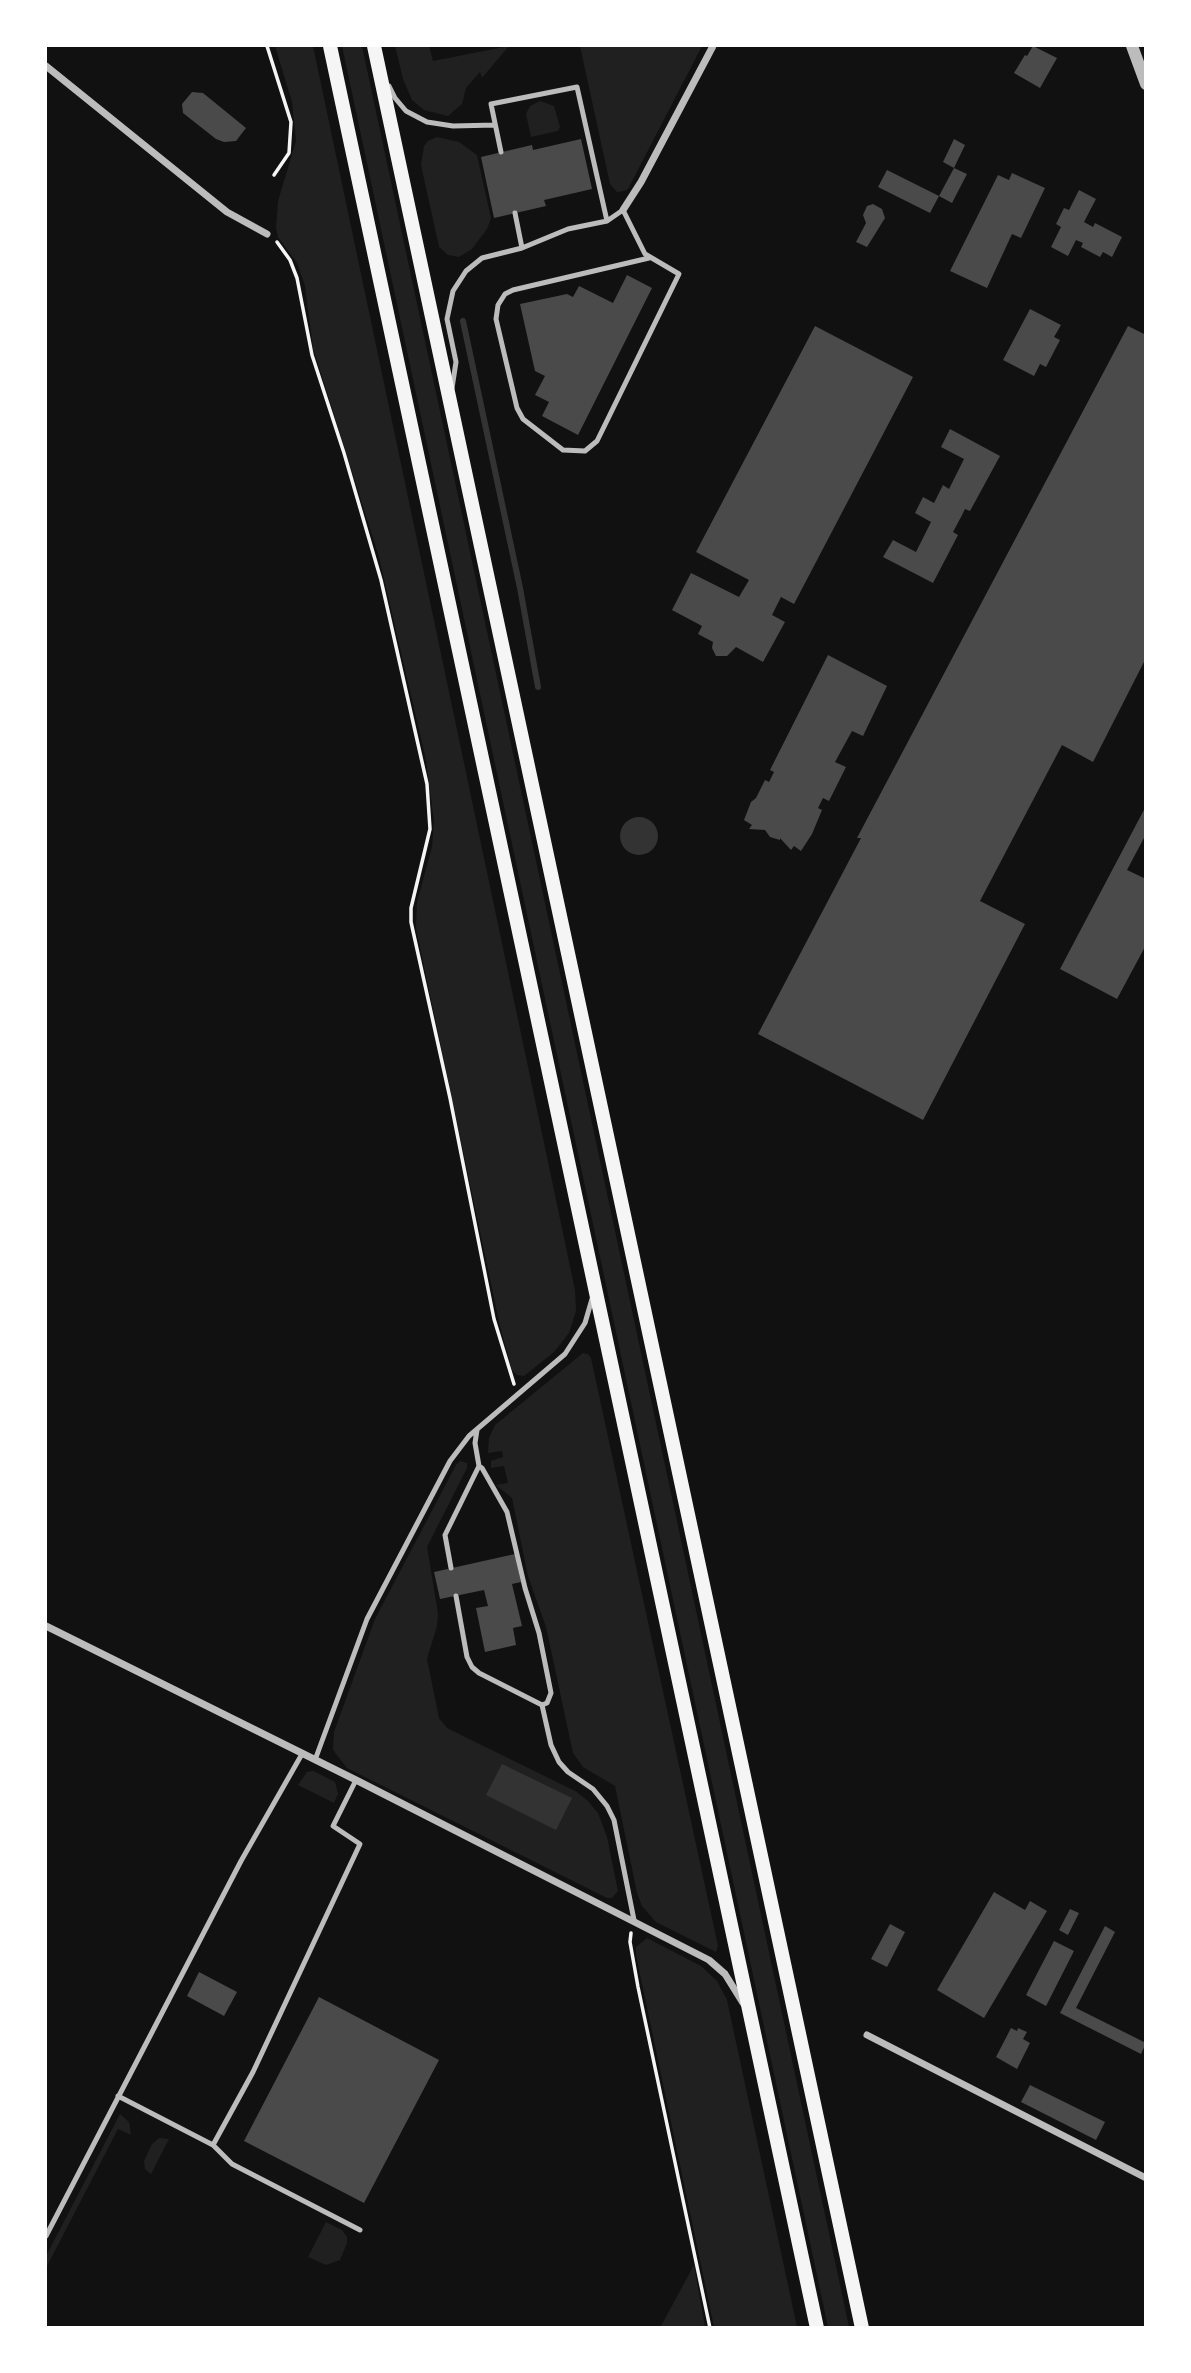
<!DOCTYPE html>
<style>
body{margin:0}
#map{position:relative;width:1191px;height:2373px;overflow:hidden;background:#111;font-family:Ubuntu,sans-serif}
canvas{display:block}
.frame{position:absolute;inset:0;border:47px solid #fff;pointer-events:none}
</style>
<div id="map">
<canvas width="1191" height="2373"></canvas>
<div class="frame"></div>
</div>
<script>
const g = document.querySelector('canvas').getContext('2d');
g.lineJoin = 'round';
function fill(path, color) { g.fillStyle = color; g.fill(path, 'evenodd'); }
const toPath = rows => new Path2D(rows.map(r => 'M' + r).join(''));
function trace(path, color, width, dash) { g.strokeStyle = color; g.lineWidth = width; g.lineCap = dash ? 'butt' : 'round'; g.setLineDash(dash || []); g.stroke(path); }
const green = toPath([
 [275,46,313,46,575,1290,576,1311,569,1333,554,1352,524,1376,517,1375,512,1370,500,1326,416,928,417,902,432,847,434,821,426,760,379,557,313,348,305,286,297,263,278,237,276,228,278,201,296,141,292,102],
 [342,46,362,46,849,2327,828,2327],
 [395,46,429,46,433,61,509,46,482,78,480,72,466,88,462,104,448,116,424,110,412,100,403,79],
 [580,46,702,46,628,189,624,191,617,192,610,184],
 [540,101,554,106,560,127,558,131,531,137,526,114,530,106],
 [437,137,459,142,477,155,491,218,487,229,472,249,459,257,448,255,439,247,421,165,424,146,428,141],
 [583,1353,588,1354,591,1358,718,1946,716,1952,656,1922,642,1906,637,1893,615,1786,583,1767,573,1753,546,1627,528,1576,512,1498,496,1485,508,1483,504,1466,491,1468,491,1461,503,1457,502,1451,488,1453,489,1438,495,1425],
 [460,1461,467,1463,467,1468,427,1547,438,1613,437,1626,427,1659,439,1718,447,1728,575,1791,587,1800,598,1813,607,1837,618,1891,612,1898,607,1898,347,1768,333,1750,334,1732,375,1619,456,1465],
 [313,1771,335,1782,338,1794,334,1803,298,1785,307,1772],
 [647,1938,701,1966,717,1981,727,2000,797,2327,714,2327,636,1955,636,1947],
 [120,2114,129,2122,131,2135,118,2129,46,2268,46,2256],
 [159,2138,169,2139,151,2174,145,2169,144,2161,152,2144],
 [326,2222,342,2230,347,2237,347,2243,340,2260,326,2265,308,2257],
 [694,2265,705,2327,660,2327,661,2326]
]);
const water = toPath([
 '620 836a19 19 0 1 1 38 0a19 19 0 1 1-38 0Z',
 [502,1764,572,1798,556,1830,486,1795]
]);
const stream = toPath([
 [463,321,520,588,538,687]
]);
const building = toPath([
 [1033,46,1057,58,1040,88,1014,73,1025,55,1027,56],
 [192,92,203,93,246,128,236,141,224,142,216,139,183,113,182,104],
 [581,139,592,189,544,200,546,206,494,218,481,157,532,145,533,150],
 [954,139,965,145,954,168,943,162],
 [954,168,967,174,952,203,939,196],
 [887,170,939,196,930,213,878,187],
 [1012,173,1045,188,1021,238,1012,234,987,288,950,271,998,175,1009,180],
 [1079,190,1096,199,1084,222,1093,227,1095,223,1122,237,1112,257,1103,252,1100,257,1081,247,1083,243,1076,240,1068,256,1051,247,1061,227,1056,224,1064,208,1069,210],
 [873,204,882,209,885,218,867,247,856,242,866,223,863,215,867,206],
 [627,275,652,288,578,435,542,416,549,402,535,395,545,376,535,371,520,304,567,294,573,297,579,286,613,303],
 [1030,309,1061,325,1054,337,1060,340,1046,367,1040,364,1034,376,1003,360],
 [815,326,913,377,794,604,781,597,772,615,785,622,763,662,736,647,727,656,716,656,712,648,713,642,698,634,702,626,672,610,691,573,739,597,749,580,696,552],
 [1128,326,1146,335,1146,658,1093,762,1062,745,980,901,1025,924,923,1120,758,1034,861,838,857,838],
 [950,429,1000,456,970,511,965,509,961,517,953,532,958,535,933,583,883,557,893,540,916,552,931,522,915,513,923,497,934,503,943,485,949,489,964,459,941,447],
 [828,655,887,686,863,736,852,731,835,762,846,767,829,801,823,798,818,808,822,810,812,834,801,851,794,846,791,850,780,838,780,840,770,837,765,830,749,829,752,825,744,820,751,802,756,798,765,780,769,782,774,772,770,770],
 [1146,806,1146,834,1127,870,1146,879,1146,945,1117,999,1060,969],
 [515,1554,521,1582,512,1584,522,1626,513,1628,516,1645,485,1652,476,1608,488,1606,484,1590,440,1599,434,1572],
 [994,1892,1025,1910,1030,1901,1047,1911,984,2018,937,1990],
 [1070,1909,1079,1913,1068,1935,1059,1930],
 [890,1924,905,1932,887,1967,871,1959],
 [1105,1926,1115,1932,1076,2008,1146,2043,1141,2054,1060,2013],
 [1054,1941,1074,1951,1046,2006,1026,1995],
 [199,1972,237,1992,224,2016,187,1996],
 [319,1997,439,2060,364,2203,244,2141],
 [1011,2028,1017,2031,1018,2028,1027,2032,1023,2039,1030,2043,1017,2069,996,2057],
 [1030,2085,1105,2122,1096,2140,1021,2102]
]);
const path = toPath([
 [267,46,291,122,289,153,274,175],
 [277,242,290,260,297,278,312,355,344,453,381,580,427,784,430,829,411,908,411,922,450,1098,494,1319,514,1384],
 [631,1933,630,1942,638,1987,710,2328]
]);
const service = toPath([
 [389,86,395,98,406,111,427,122,453,126,495,125],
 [515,213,522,248],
 [607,221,623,210,645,254,679,274,597,441,585,451,563,450,523,419,517,408,496,319,498,305,505,294,513,290,649,258],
 [452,388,456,362,447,319,453,291,466,271,482,258,522,248,568,229,607,221,577,87,491,104,501,152],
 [477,1430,475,1443,479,1466,482,1468,507,1512,525,1588,539,1633,551,1693,547,1703,542,1705],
 [451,1568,445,1535,479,1466],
 [456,1596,467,1657,472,1667,479,1673,542,1705,551,1745,559,1762,568,1772,593,1789,607,1806,614,1820,634,1920],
 [315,1760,367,1619,450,1461,469,1436,565,1354,585,1323,592,1299],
 [118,2096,213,2145,232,2164,360,2230],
 [213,2145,253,2072,360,1844,333,1826,356,1780],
 [46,2236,241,1861,302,1754]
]);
const minor = toPath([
 [46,66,227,212,267,234],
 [623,210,641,182,713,46],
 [46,1626,356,1780,709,1960,725,1974,743,2003],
 [867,2035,1146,2178]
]);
const tertiary = toPath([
 [1132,46,1146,84]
]);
const secondary = toPath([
 [330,46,817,2328],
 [374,46,862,2328]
]);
fill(green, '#202020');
fill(water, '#333');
trace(stream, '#333', 6);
fill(building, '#4a4a4a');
trace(path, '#f5f5f5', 3.5);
trace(service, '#bcbcbc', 5);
trace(minor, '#bcbcbc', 7);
trace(tertiary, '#bcbcbc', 12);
trace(secondary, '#f5f5f5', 14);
</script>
